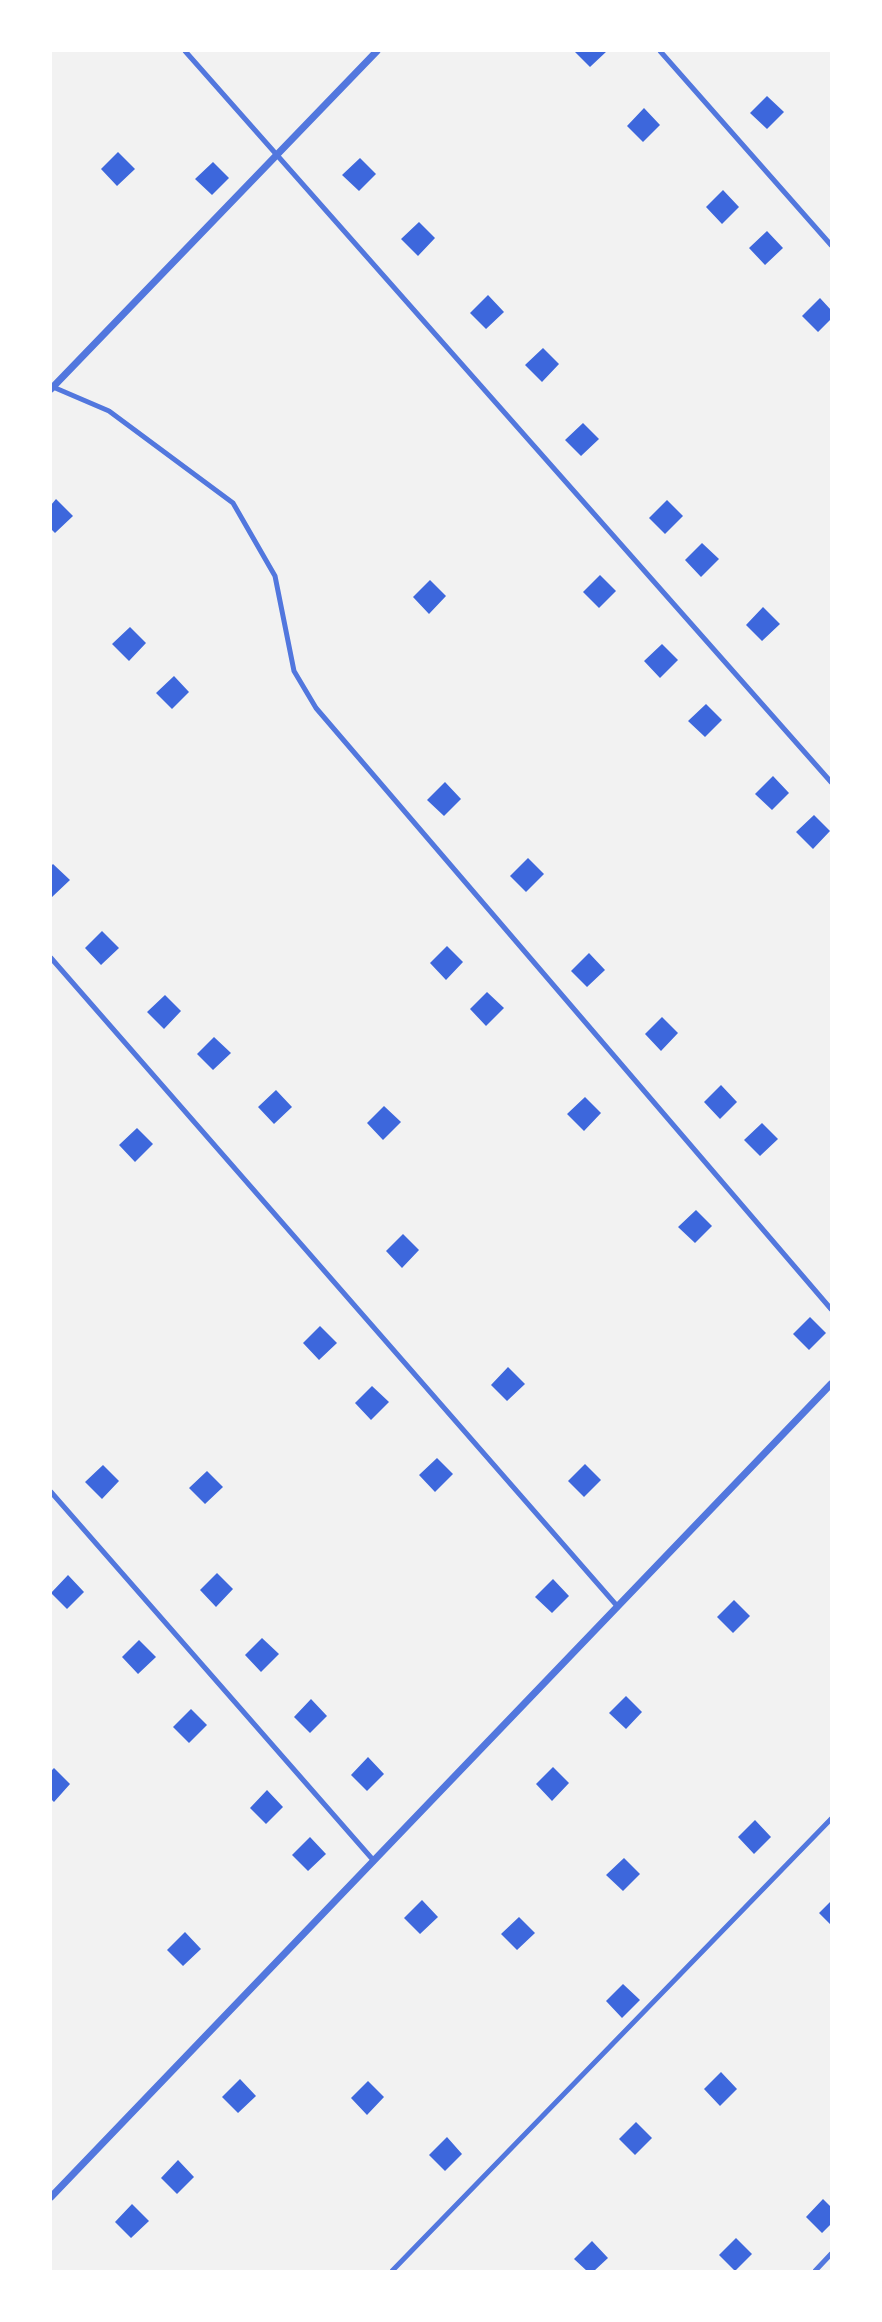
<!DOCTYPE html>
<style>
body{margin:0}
#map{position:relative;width:882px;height:2322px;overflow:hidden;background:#f2f2f2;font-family:Commissioner,sans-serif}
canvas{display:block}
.frame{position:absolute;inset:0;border:52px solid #fff;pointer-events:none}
</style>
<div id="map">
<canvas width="882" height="2322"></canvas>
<div class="frame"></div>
</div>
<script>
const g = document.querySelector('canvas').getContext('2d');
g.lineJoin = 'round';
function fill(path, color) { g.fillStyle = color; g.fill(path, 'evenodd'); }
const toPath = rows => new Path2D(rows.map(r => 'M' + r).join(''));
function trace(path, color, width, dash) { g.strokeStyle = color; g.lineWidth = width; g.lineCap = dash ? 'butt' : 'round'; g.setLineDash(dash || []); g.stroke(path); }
const building = toPath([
 [574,51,607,51,590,67],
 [767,96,784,112,767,129,750,113],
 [644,108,660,125,643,142,627,126],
 [118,152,135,169,117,186,101,169],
 [360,158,376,174,359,191,342,175],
 [213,162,229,178,212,195,195,179],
 [723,190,739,207,722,224,706,207],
 [419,222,435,238,418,256,401,239],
 [767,231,783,248,765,265,749,248],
 [488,295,504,312,486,329,470,313],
 [820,298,831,310,831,319,818,332,802,316],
 [543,348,559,364,542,382,525,365],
 [583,423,599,439,581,456,565,440],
 [56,499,73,516,55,533,51,529,51,505],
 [667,500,683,516,665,534,649,518],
 [702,543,719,559,701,577,685,560],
 [600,575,616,591,599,608,583,592],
 [430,580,446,596,429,614,413,597],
 [763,607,780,624,762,641,746,625],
 [130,627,146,643,129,661,112,644],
 [662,644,678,660,660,678,644,661],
 [174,676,189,692,172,709,156,693],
 [706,704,722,720,705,737,688,721],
 [773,776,789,793,772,810,755,794],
 [445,782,461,799,444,816,427,800],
 [814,815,830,831,813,849,796,832],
 [528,858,544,874,526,892,510,876],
 [53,864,70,880,52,897,51,866],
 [102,931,119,948,101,965,85,948],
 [447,946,463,962,446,980,430,963],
 [589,953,605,970,587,987,571,971],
 [487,992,504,1008,486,1026,470,1009],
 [165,995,181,1011,164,1029,147,1012],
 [662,1017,678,1033,661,1051,645,1034],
 [214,1037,231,1053,213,1070,197,1054],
 [721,1085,737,1102,720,1119,704,1102],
 [276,1090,292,1107,274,1124,258,1107],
 [585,1097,601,1113,584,1131,567,1114],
 [384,1106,401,1122,383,1140,367,1123],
 [762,1123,778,1139,760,1156,744,1140],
 [137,1128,153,1144,135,1162,119,1145],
 [696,1210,712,1226,695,1243,678,1227],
 [403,1234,419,1250,402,1268,386,1251],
 [810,1317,826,1333,809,1350,793,1334],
 [320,1326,337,1343,319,1360,303,1343],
 [508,1367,525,1384,507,1401,491,1385],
 [372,1386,389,1402,371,1420,355,1403],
 [437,1458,453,1474,435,1492,419,1475],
 [585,1464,601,1480,584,1497,568,1481],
 [103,1465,119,1481,102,1499,85,1482],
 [207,1471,223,1487,205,1504,189,1488],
 [217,1573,233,1589,216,1607,200,1590],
 [68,1575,84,1592,67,1609,51,1593],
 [553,1579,569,1596,552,1613,535,1597],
 [734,1600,750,1616,733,1633,717,1617],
 [262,1638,279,1654,261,1672,245,1655],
 [139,1640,156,1657,138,1674,122,1657],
 [626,1696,642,1712,626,1729,609,1713],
 [311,1699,327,1716,310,1733,294,1717],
 [191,1709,207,1725,189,1743,173,1727],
 [368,1757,384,1774,367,1791,351,1775],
 [553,1767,569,1783,552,1801,536,1784],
 [54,1768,70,1784,54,1802,51,1799,51,1771],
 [267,1790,283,1807,266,1824,250,1808],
 [755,1820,771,1837,754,1854,738,1837],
 [310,1837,326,1854,308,1871,292,1855],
 [624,1858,640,1874,623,1891,606,1875],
 [422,1900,438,1917,420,1934,404,1918],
 [831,1901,831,1925,819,1913],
 [519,1917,535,1933,517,1950,501,1934],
 [185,1932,201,1949,183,1966,167,1950],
 [623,1984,640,2000,622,2018,606,2001],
 [721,2072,737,2089,720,2106,704,2089],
 [240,2079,256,2096,238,2113,222,2097],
 [368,2081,384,2097,367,2115,351,2098],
 [636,2122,652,2138,635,2155,619,2139],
 [447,2137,462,2154,445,2171,429,2155],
 [178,2160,194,2177,177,2194,161,2178],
 [823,2199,831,2207,831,2224,822,2233,806,2217],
 [132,2204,149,2221,131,2238,115,2222],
 [736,2238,752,2254,735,2271,719,2255],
 [592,2241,608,2258,594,2271,587,2271,574,2259]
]);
const service = toPath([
 [185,51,831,782],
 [660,51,831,245],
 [53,387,109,411,233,503,275,576,294,671,316,708,831,1309],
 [51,958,618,1607],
 [51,1492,374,1861],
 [392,2271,831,1819],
 [815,2271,831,2254]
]);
const minor = toPath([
 [51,389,377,51],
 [51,2197,831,1384]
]);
fill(building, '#3d67dc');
trace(service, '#5277de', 5);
trace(minor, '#5277de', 7);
</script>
